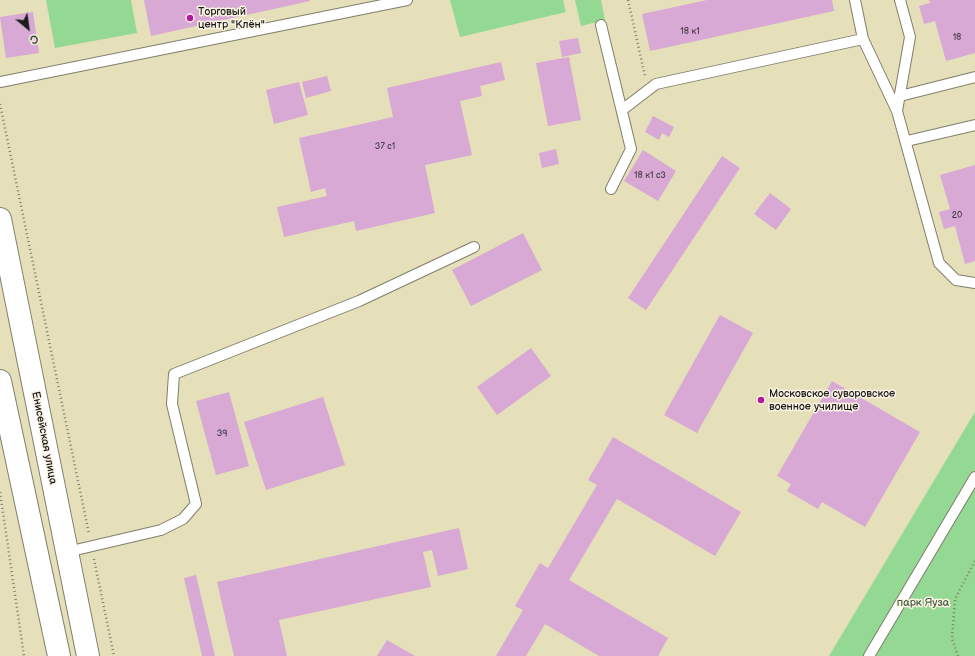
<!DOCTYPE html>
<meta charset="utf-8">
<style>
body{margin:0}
#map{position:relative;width:975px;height:656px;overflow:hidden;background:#e5dfba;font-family:"Balsamiq Sans",sans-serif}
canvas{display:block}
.north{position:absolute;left:8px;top:8px;width:40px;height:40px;-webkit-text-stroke:3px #fcf5e5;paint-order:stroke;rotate:151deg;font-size:11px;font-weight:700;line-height:16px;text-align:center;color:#1c1c1c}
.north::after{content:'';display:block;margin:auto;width:14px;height:18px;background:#1c1c1c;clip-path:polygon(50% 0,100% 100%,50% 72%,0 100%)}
</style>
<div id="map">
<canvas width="975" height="656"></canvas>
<div class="north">С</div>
</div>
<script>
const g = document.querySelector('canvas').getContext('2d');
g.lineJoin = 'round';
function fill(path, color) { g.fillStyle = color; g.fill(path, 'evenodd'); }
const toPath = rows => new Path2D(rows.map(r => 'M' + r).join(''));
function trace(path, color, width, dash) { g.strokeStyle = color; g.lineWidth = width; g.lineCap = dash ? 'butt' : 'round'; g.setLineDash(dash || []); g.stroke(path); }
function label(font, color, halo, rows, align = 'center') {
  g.font = font + ' "Balsamiq Sans",sans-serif'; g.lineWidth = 3; g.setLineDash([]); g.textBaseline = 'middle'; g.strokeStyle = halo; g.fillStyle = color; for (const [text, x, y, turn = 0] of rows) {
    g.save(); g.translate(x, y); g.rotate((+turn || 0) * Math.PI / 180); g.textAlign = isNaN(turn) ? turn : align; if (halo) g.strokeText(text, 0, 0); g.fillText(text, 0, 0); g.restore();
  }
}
const green = toPath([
 [46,0,131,0,137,33,55,48],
 [450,0,563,0,566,12,460,37],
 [575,0,601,0,605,20,581,26],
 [975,412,975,656,829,656]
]);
const building = toPath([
 [144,0,310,0,310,1,151,36],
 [707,0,832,0,834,11,650,51,642,14],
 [929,0,975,0,975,53,946,61,935,21,924,24,919,6,930,3],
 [33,12,39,53,6,58,0,17],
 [578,38,581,53,562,57,559,41],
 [569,57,581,120,548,126,536,63],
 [501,62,505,80,480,86,482,96,460,101,472,155,425,165,435,213,356,231,354,221,284,237,277,207,327,196,325,188,311,192,299,138,393,117,387,88],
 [327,76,331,91,306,98,302,82],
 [299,82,308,115,274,124,266,90],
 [653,116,674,127,669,137,662,133,659,140,645,132],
 [556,149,559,164,542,168,539,153],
 [643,150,676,171,658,201,624,181],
 [722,156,740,168,646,310,628,298],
 [975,165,975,261,965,264,955,226,944,229,941,219,939,212,950,209,940,175],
 [770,193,791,209,776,230,754,214],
 [523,233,542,270,471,306,452,270],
 [720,315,753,333,697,433,664,415],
 [531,348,551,376,497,415,477,387],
 [832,381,920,432,865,527,822,502,818,509,787,491,791,484,777,476],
 [229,392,249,466,216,475,196,401],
 [323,397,345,465,266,490,244,422],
 [613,437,741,512,715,556,617,499,569,580,668,638,658,656,599,656,545,624,526,656,496,656,523,610,515,606,540,563,548,568,597,485,588,480],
 [459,528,468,569,438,576,432,550,423,552,431,587,279,620,287,656,234,656,217,582],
 [196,575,215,656,202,656,184,578],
 [387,640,415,656,377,656]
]);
const path = toPath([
 [628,0,645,76],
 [0,104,89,534],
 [0,492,24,656],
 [94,559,114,656],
 [958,656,952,639,955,599,975,561]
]);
const service = toPath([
 [855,0,863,39,897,111],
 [900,0,910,37,897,111,939,263,956,280,975,283],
 [601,25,631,149,611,189],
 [0,82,407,0],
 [900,96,975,77],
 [622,110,656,84,863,39],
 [907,141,975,125],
 [67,552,161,530,183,519,196,504,172,404,174,374,359,301,474,247],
 [869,656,975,477]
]);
const secondary = toPath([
 [0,219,88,656],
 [0,381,59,656]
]);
const markers = [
 [190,18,4,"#b5179e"],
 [761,400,4,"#b5179e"]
];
const numberNames = [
 ["18 к1",690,32],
 ["18",957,38],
 ["37 с1",385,147],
 ["18 к1 с3",650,176],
 ["20",957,216],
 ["39",222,434]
];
const poiNames = [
 ["Торговый",198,12],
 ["центр \"Клён\"",198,25],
 ["Московское суворовское",769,394],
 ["военное училище",769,407]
];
const streetNames = [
 ["Енисейская улица",44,438,79]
];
const parkNames = [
 ["парк Яуза",923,603]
];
fill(green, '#93d993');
fill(building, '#d7a9d4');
trace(service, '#807e6b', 12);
trace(secondary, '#807e6b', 24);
trace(path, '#807e6b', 2.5, [1, 3]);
trace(service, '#fff', 10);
trace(secondary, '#fff', 22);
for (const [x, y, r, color] of markers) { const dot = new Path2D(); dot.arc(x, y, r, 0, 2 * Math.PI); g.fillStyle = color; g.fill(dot); trace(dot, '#fcf5e5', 1.5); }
label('9px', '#4b3f4a', null, numberNames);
label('11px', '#1c1c1c', '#fcf5e5', poiNames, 'left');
label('11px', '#1c1c1c', '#fcf5e5', streetNames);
label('11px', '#465e46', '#fcf5e5', parkNames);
</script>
